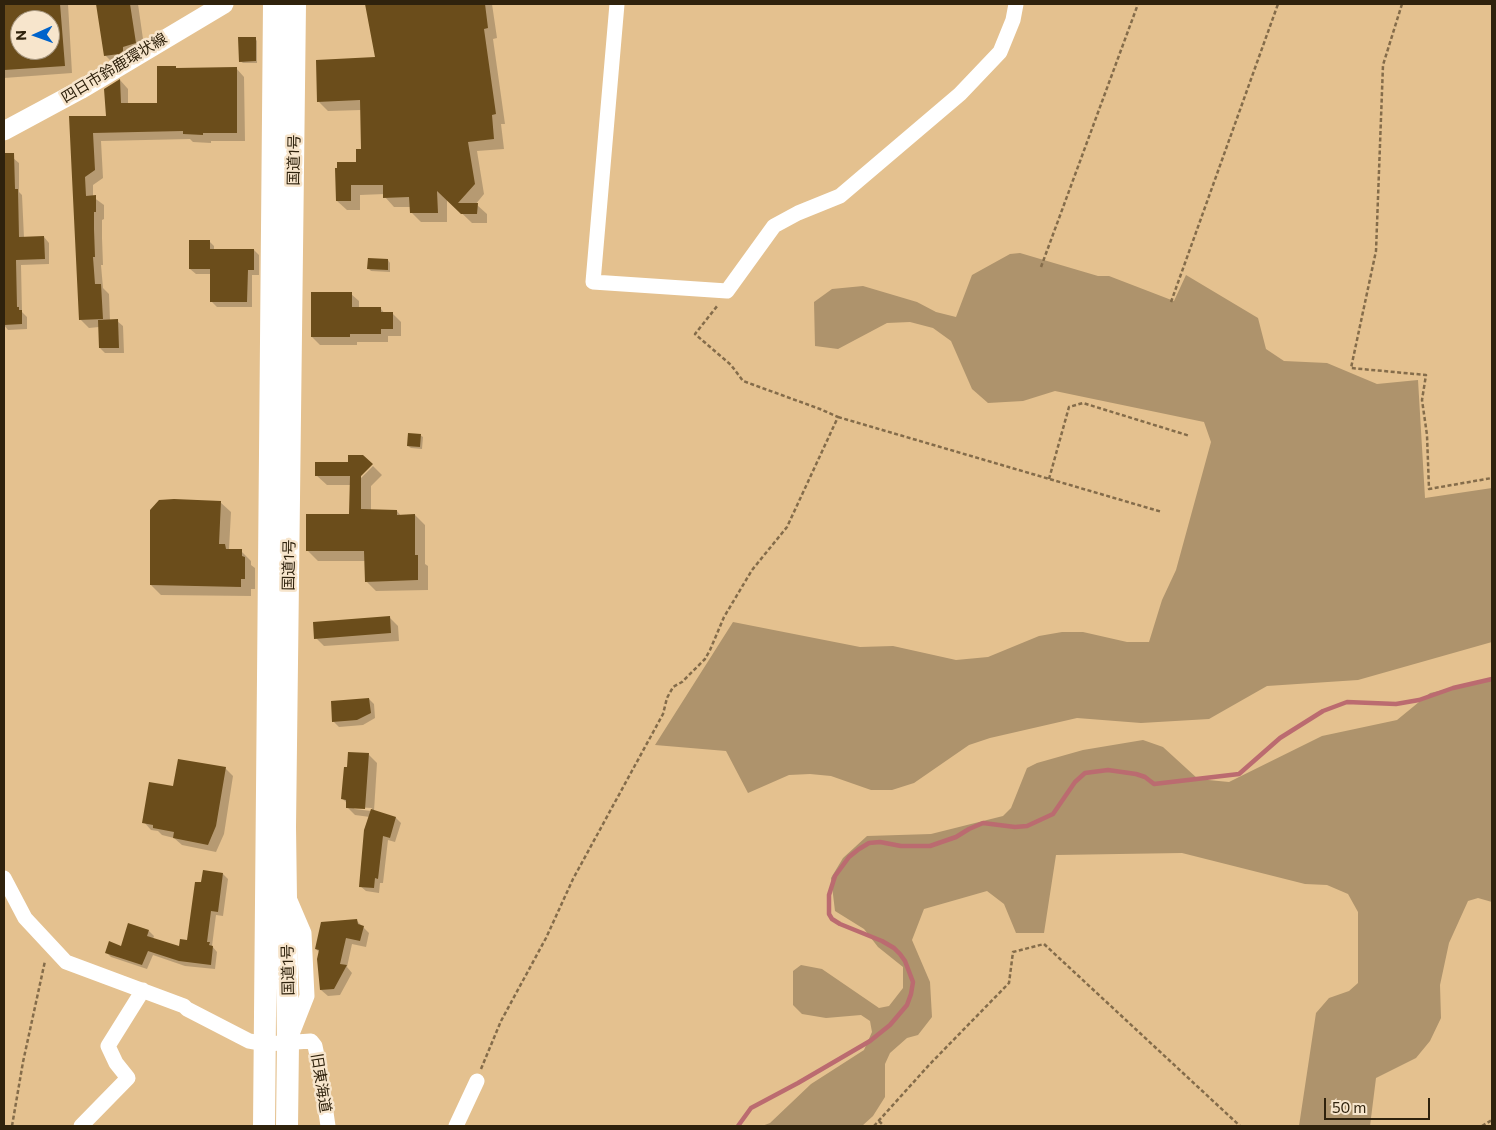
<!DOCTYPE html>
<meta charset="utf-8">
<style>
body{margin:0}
#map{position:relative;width:1496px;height:1130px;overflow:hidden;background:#e4c18f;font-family:Commissioner,sans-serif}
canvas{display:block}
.frame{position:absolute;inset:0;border:5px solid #2f220d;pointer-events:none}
.north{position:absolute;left:10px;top:10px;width:50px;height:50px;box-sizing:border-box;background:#f7e5cc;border:1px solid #a79780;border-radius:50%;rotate:268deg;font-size:14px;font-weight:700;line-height:20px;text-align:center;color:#2f220d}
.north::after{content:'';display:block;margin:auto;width:18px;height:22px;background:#0063cb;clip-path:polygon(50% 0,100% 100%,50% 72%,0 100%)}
.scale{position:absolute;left:1324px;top:1098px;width:106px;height:22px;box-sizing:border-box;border:2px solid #2f220d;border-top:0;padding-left:6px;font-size:15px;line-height:18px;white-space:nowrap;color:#2f220d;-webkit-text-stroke:4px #f7e5cc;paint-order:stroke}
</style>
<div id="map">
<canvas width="1496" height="1130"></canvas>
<div class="frame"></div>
<div class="north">N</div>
<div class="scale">50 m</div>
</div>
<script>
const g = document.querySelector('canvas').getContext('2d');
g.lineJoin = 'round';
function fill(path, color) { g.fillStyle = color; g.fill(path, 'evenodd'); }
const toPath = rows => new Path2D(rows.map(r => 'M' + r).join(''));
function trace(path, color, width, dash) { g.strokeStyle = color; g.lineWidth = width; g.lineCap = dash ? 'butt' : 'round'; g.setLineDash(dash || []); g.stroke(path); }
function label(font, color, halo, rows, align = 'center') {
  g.font = font + ' Commissioner,"Noto Sans JP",sans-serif'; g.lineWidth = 5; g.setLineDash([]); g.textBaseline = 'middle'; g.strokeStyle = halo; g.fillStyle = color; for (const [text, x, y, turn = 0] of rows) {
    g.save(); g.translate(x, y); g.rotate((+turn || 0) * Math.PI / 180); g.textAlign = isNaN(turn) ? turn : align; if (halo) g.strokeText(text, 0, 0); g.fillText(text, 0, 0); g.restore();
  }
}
const green = toPath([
 [1020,253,1098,276,1109,276,1174,301,1186,275,1258,318,1266,349,1284,361,1327,363,1377,384,1418,380,1425,498,1492,488,1492,642,1358,680,1267,686,1209,719,1141,723,1077,718,990,738,969,745,914,783,892,790,871,790,831,776,810,774,789,775,748,793,726,751,655,745,733,622,860,647,893,646,956,660,988,657,1039,636,1062,632,1083,632,1127,642,1149,642,1162,600,1176,570,1211,442,1204,422,1055,391,1023,401,988,403,972,389,951,341,933,328,910,322,887,323,838,349,815,346,814,302,832,289,863,286,917,302,936,312,956,317,972,275,1010,254],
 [1492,679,1492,902,1478,898,1468,901,1449,943,1440,985,1441,1018,1430,1041,1416,1058,1376,1078,1370,1126,1299,1126,1316,1013,1329,998,1349,991,1358,983,1358,912,1348,894,1327,885,1305,884,1182,853,1056,855,1044,933,1016,933,1004,904,987,891,924,909,912,940,930,982,932,1017,918,1035,907,1038,890,1053,885,1064,885,1097,873,1116,862,1126,762,1126,770,1123,811,1084,864,1050,872,1032,870,1021,861,1015,826,1018,802,1014,793,1005,793,971,801,965,822,969,879,1008,889,1006,903,988,903,967,878,947,864,929,835,911,831,878,843,858,867,836,931,834,1003,816,1011,808,1027,768,1037,763,1083,750,1143,740,1163,747,1198,779,1229,782,1322,736,1397,720,1430,693]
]);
const shadow = toPath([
 [4,4,68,4,72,73,4,78],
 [20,20,50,20,50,50,20,50],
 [97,4,138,4,145,53,115,65,105,55],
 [366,4,492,4,497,38,493,39,505,124,501,124,504,149,477,151,484,194,475,205,477,205,487,214,487,223,472,223,447,199,447,222,421,222,411,212,411,207,394,207,385,197,385,194,360,195,360,210,347,210,337,201,358,163,362,150,361,110,328,111,319,102,376,58],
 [255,38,257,41,257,63,243,63,240,61],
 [236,68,244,77,245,141,211,141,211,143,193,142,190,139,101,141,103,178,93,185,93,197,104,205,104,219,102,220,102,238,103,265,101,265,103,288,109,294,110,321,117,321,123,326,124,353,105,353,100,348,99,327,89,328,80,319,70,117,107,117,105,89,120,80,128,89,128,104,158,104,178,70],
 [4,158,13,158,19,163,19,192,22,195,24,238,44,237,49,243,49,264,21,265,22,312,27,317,27,329,8,330,4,325],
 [209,241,214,246,214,250,254,250,259,255,259,275,252,275,252,307,217,307,211,301,211,274,196,274,190,269],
 [388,260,390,263,390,272,371,271,369,269],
 [351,294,359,301,359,309,381,309,385,314,393,314,401,322,401,336,388,336,388,342,357,342,357,345,320,345,312,337],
 [420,435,423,437,422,449,411,448,408,446],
 [350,464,358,481,373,466,382,475,371,486,371,511,397,511,401,516,415,515,425,525,425,564,428,566,428,590,376,591,366,581,366,561,318,561,308,551,351,515,351,485,327,485,316,475],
 [220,502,231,512,229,549,241,551,251,561,251,565,255,568,255,589,251,589,251,596,161,595,151,585],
 [390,618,398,626,399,641,324,646,316,638],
 [369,699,374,704,375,718,363,725,339,727,333,721],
 [369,755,377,763,374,811,396,818,401,823,395,842,388,840,383,883,380,883,379,893,366,891,360,886,370,817,355,815,347,807,347,803,343,799,348,768],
 [352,807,372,808,371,811,355,809],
 [225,768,233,776,224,834,216,852,182,845,174,838,162,835,158,831,151,830,144,822],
 [223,874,228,879,223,916,216,915,212,946,217,952,215,969,185,966,153,955,147,969,111,957,106,952,122,947,149,931,154,936,153,939,180,948,188,941,202,884],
 [357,921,369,933,366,947,352,944,347,967,352,973,340,995,328,996,321,990,320,953,316,949]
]);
const stream = toPath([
 [738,1126,751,1108,798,1083,870,1041,890,1025,907,1005,911,994,913,982,905,961,900,954,894,948,882,941,840,924,832,919,829,914,829,895,835,876,849,857,859,849,869,843,880,842,901,846,930,846,956,837,969,829,983,823,1015,827,1027,826,1053,814,1075,782,1085,773,1108,770,1136,774,1145,777,1154,784,1239,774,1280,738,1323,711,1347,702,1396,704,1419,700,1453,688,1492,679]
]);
const building = toPath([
 [4,4,60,4,65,66,4,70],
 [20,20,50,20,50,50,20,50],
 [96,4,130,4,136,43,123,47,123,51,119,54,104,56],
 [365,4,485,4,488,28,484,29,496,114,492,115,494,139,468,142,475,184,458,203,478,203,477,214,461,214,437,191,438,213,410,213,409,197,383,198,383,185,351,185,351,201,336,201,335,168,337,168,337,162,356,162,356,149,361,149,360,100,317,102,316,60,375,57],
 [238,37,256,37,256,61,239,62],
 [157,66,176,66,176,68,237,67,237,133,203,133,203,135,183,134,183,131,93,133,95,170,85,177,86,196,96,195,96,212,94,212,94,229,95,257,93,257,95,284,101,284,103,319,79,320,69,116,106,116,104,89,120,79,121,103,157,103],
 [4,153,14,153,15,189,18,189,19,237,44,236,45,259,16,260,17,307,19,307,19,310,22,310,22,324,4,325],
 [189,240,210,240,210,249,254,249,254,270,248,270,247,302,210,302,210,269,189,269],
 [368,258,388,259,388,270,367,269],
 [311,292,352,292,352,307,381,307,381,312,393,312,393,329,381,329,381,334,350,334,350,337,311,337],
 [118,319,119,348,99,348,98,320],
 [408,433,421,434,420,447,407,446],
 [348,455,363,455,373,464,361,476,361,509,397,510,397,515,415,514,415,555,418,555,418,580,365,582,364,551,306,551,306,514,349,514,350,476,315,476,315,462,348,462],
 [174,499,221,501,219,544,225,544,226,549,242,549,242,556,245,557,245,579,241,579,241,587,150,585,150,510,159,500],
 [390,616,391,633,314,639,313,622],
 [369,698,371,713,357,720,332,722,331,701],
 [348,752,369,753,365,809,346,808,346,800,341,799,344,767,347,767],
 [178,759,226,767,216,826,208,845,173,838,174,832,153,828,153,825,142,823,149,782,173,786],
 [371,809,396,817,390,838,383,836,378,879,375,878,374,888,359,887,364,830],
 [203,870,223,873,218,912,211,911,207,942,210,942,209,945,213,946,211,965,179,961,148,951,142,965,105,953,109,941,121,946,128,923,149,930,147,936,179,946,180,939,187,940,195,882,201,882],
 [357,919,358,924,364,926,360,941,346,938,340,964,347,965,334,989,320,990,317,959,319,950,315,949,321,922]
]);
const path = toPath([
 [1402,4,1383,65,1376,251,1351,368,1426,375,1422,400,1427,435,1429,489,1492,478],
 [1041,267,1138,4],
 [1171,302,1278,4],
 [838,417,1162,512],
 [1049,479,1069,407,1083,403,1190,436],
 [481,1069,501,1021,546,938,573,879,663,714,667,698,673,687,682,682,705,659,710,650,724,617,752,570,787,527,838,417,820,409,743,381,731,365,695,334,718,305],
 [879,1121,884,1126],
 [12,1126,23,1062,45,961],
 [874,1126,929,1065,1009,983,1013,952,1044,944,1240,1126],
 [1482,1126,1492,1120]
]);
const minor = toPath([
 [617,4,593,282,727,291,774,226,798,213,840,196,960,94,1000,52,1013,20,1016,4],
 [4,878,25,918,66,962,184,1006,187,1009,249,1041,266,1044,311,1041,315,1046,319,1065,328,1126],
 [289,898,304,933,307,996,292,1034],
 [81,1126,128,1078,116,1063,108,1046,143,990],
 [456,1126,477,1081]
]);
const major = toPath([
 [4,131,80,90,224,4]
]);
const highway = toPath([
 [264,1126,274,4],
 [287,1126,288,1043,285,827,295,4]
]);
const streetNames = [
 ["四日市鈴鹿環状線",114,68,-31],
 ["国道1号",294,160,-89],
 ["国道1号",289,565,-89],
 ["国道1号",288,970,-91],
 ["旧東海道",321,1083,81]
];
fill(green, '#ae936c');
fill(shadow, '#0003');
trace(stream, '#bb6b70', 4.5);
fill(building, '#6b4d1b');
trace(path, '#846c4a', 2.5, [4, 2.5]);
trace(minor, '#fff', 15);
trace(major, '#fff', 19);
trace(highway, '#fff', 22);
label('15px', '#2f220d', '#f7e5cc', streetNames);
</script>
